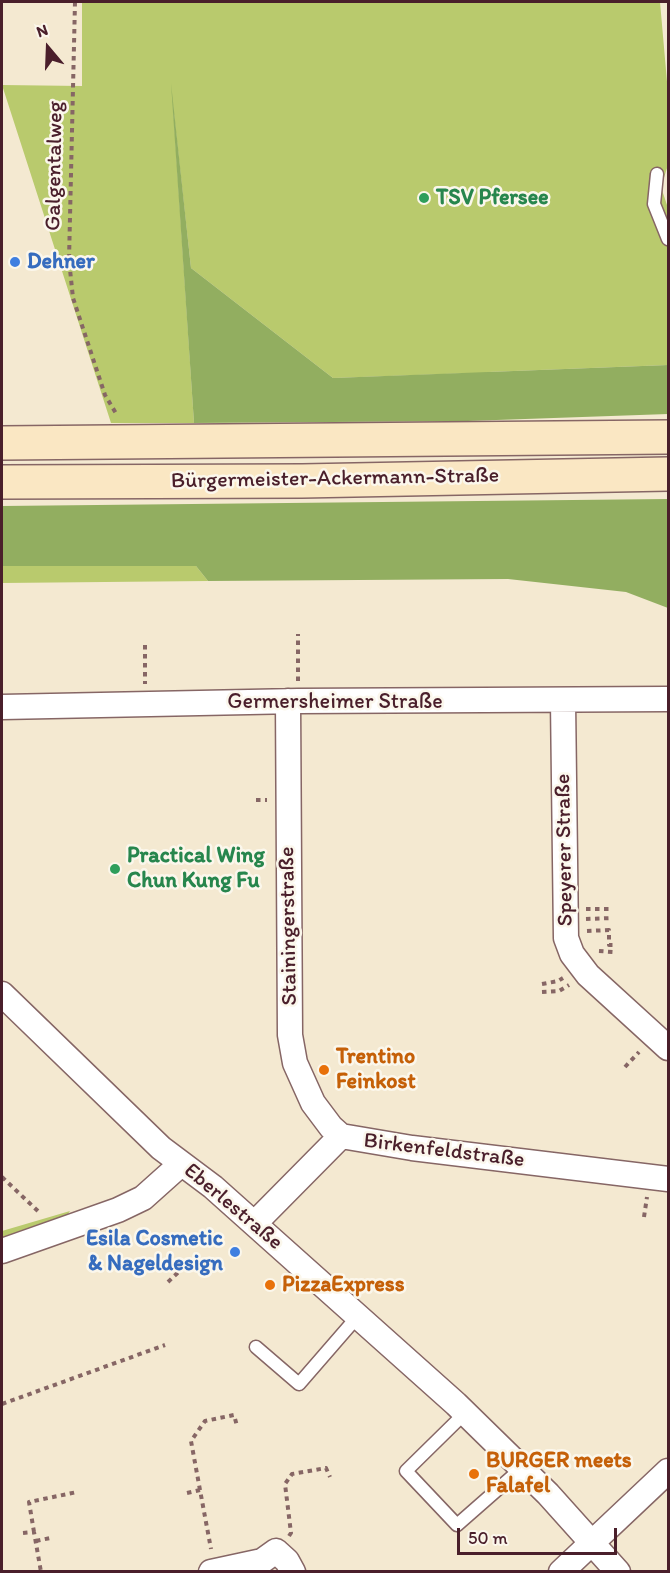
<!DOCTYPE html>
<meta charset="utf-8">
<style>
body{margin:0}
#map{position:relative;width:670px;height:1573px;overflow:hidden;background:#f4e9d1;font-family:Itim,sans-serif}
canvas{display:block}
.frame{position:absolute;inset:0;border:3px solid #4a1f2b;pointer-events:none}
.north{position:absolute;left:18px;top:18px;width:60px;height:60px;-webkit-text-stroke:4px #fbf7ec;paint-order:stroke;rotate:341deg;font-size:16px;font-weight:700;line-height:24px;text-align:center;color:#4a1f2b}
.north::after{content:'';display:block;margin:auto;width:21px;height:27px;background:#4a1f2b;clip-path:polygon(50% 0,100% 100%,50% 72%,0 100%)}
.scale{position:absolute;left:457px;top:1528px;width:160px;height:27px;box-sizing:border-box;border:3px solid #4a1f2b;border-top:0;padding-left:8px;font-size:18px;line-height:21px;white-space:nowrap;color:#4a1f2b;-webkit-text-stroke:4px #fbf7ec;paint-order:stroke}
</style>
<div id="map">
<canvas width="670" height="1573"></canvas>
<div class="frame"></div>
<div class="north">N</div>
<div class="scale">50 m</div>
</div>
<script>
const g = document.querySelector('canvas').getContext('2d');
g.lineJoin = 'round';
function fill(path, color) { g.fillStyle = color; g.fill(path, 'evenodd'); }
const toPath = rows => new Path2D(rows.map(r => 'M' + r).join(''));
function trace(path, color, width, dash) { g.strokeStyle = color; g.lineWidth = width; g.lineCap = dash ? 'butt' : 'round'; g.setLineDash(dash || []); g.stroke(path); }
function label(font, color, halo, rows, align = 'center') {
  g.font = font + ' Itim,sans-serif'; g.lineWidth = 5; g.setLineDash([]); g.textBaseline = 'middle'; g.strokeStyle = halo; g.fillStyle = color; for (const [text, x, y, turn = 0] of rows) {
    g.save(); g.translate(x, y); g.rotate((+turn || 0) * Math.PI / 180); g.textAlign = isNaN(turn) ? turn : align; if (halo) g.strokeText(text, 0, 0); g.fillText(text, 0, 0); g.restore();
  }
}
const green = toPath([
 [82,2,660,2,668,93,668,165,661,187,668,208,668,365,488,372,474,378,472,373,333,378,191,268,173,105,194,423,111,423,2,85,82,86],
 [2,566,196,566,208,581,2,583],
 [70,1211,66,1217,2,1241,2,1231]
]);
const forest = toPath([
 [171,83,191,268,333,378,668,365,668,414,468,421,194,423],
 [668,499,668,608,626,592,508,579,208,581,196,566,2,566,2,506]
]);
const path = toPath([
 [75,2,69,260,73,298,105,395,117,415],
 [145,645,145,684],
 [298,681,298,634],
 [256,800,267,800],
 [586,909,612,909],
 [586,919,612,918],
 [587,931,609,930,609,945,613,945],
 [599,951,613,952],
 [542,984,558,981,563,978],
 [542,992,559,991,569,985],
 [625,1067,639,1052],
 [2,1177,41,1214],
 [644,1217,647,1197],
 [168,1282,188,1263],
 [2,1404,165,1345],
 [200,1490,191,1441,205,1421,234,1415,237,1426],
 [187,1493,200,1490,211,1549],
 [34,1532,29,1502,77,1492],
 [23,1533,34,1532,41,1572],
 [289,1536,291,1533,285,1484,292,1474,326,1468,330,1477],
 [36,1541,50,1538]
]);
const service = toPath([
 [657,174,654,204,668,239],
 [256,1347,299,1384,358,1316],
 [465,1413,406,1471,457,1525,522,1468]
]);
const minor = toPath([
 [288,701,290,1035,295,1063,313,1103,331,1127,341,1136],
 [563,701,566,938,572,954,588,975,668,1048],
 [2,707,298,701,668,699],
 [2,994,161,1148,213,1187,456,1404,548,1494,618,1572],
 [255,1223,341,1136,412,1148,668,1179],
 [2,1251,118,1210,143,1198,181,1164],
 [211,1572,262,1561,276,1551,287,1561,293,1572],
 [561,1572,668,1471]
]);
const secondary = toPath([
 [2,443,668,437],
 [2,482,302,481,668,474]
]);
const markers = [
 [424,198,6,"#2e9e5b"],
 [15,262,6,"#3f7fe0"],
 [115,869,6,"#2e9e5b"],
 [324,1070,6,"#e8710a"],
 [235,1252,6,"#3f7fe0"],
 [270,1285,6,"#e8710a"],
 [474,1474,6,"#e8710a"]
];
const streetNames = [
 ["Galgentalweg",55,166,-89],
 ["Bürgermeister-Ackermann-Straße",335,479,-1],
 ["Germersheimer Straße",335,702],
 ["Speyerer Straße",565,850,-91],
 ["Stainingerstraße",289,926,-91],
 ["Birkenfeldstraße",444,1151,7],
 ["Eberlestraße",233,1207,40]
];
const leisureNames = [
 ["TSV Pfersee",436,198],
 ["Practical Wing",127,856],
 ["Chun Kung Fu",127,881]
];
const shopNames = [
 ["Dehner",27,262],
 ["Esila Cosmetic",223,1239,"right"],
 ["& Nageldesign",223,1264,"right"]
];
const foodNames = [
 ["Trentino",336,1057],
 ["Feinkost",336,1082],
 ["PizzaExpress",282,1285],
 ["BURGER meets",486,1461],
 ["Falafel",486,1486]
];
fill(green, '#b9ca6d');
fill(forest, '#92ae60');
trace(service, '#866665', 15);
trace(minor, '#866665', 27);
trace(secondary, '#866665', 36);
trace(path, '#866665', 4, [4.5, 4.5]);
trace(service, '#fff', 12);
trace(minor, '#fff', 24);
trace(secondary, '#fae7c3', 33);
for (const [x, y, r, color] of markers) { const dot = new Path2D(); dot.arc(x, y, r, 0, 2 * Math.PI); g.fillStyle = color; g.fill(dot); trace(dot, '#fbf7ec', 2); }
label('22px', '#4a1f2b', '#fbf7ec', streetNames);
label('bold 22px', '#27864d', '#fbf7ec', leisureNames, 'left');
label('bold 22px', '#366cbe', '#fbf7ec', shopNames, 'left');
label('bold 22px', '#c56008', '#fbf7ec', foodNames, 'left');
</script>
